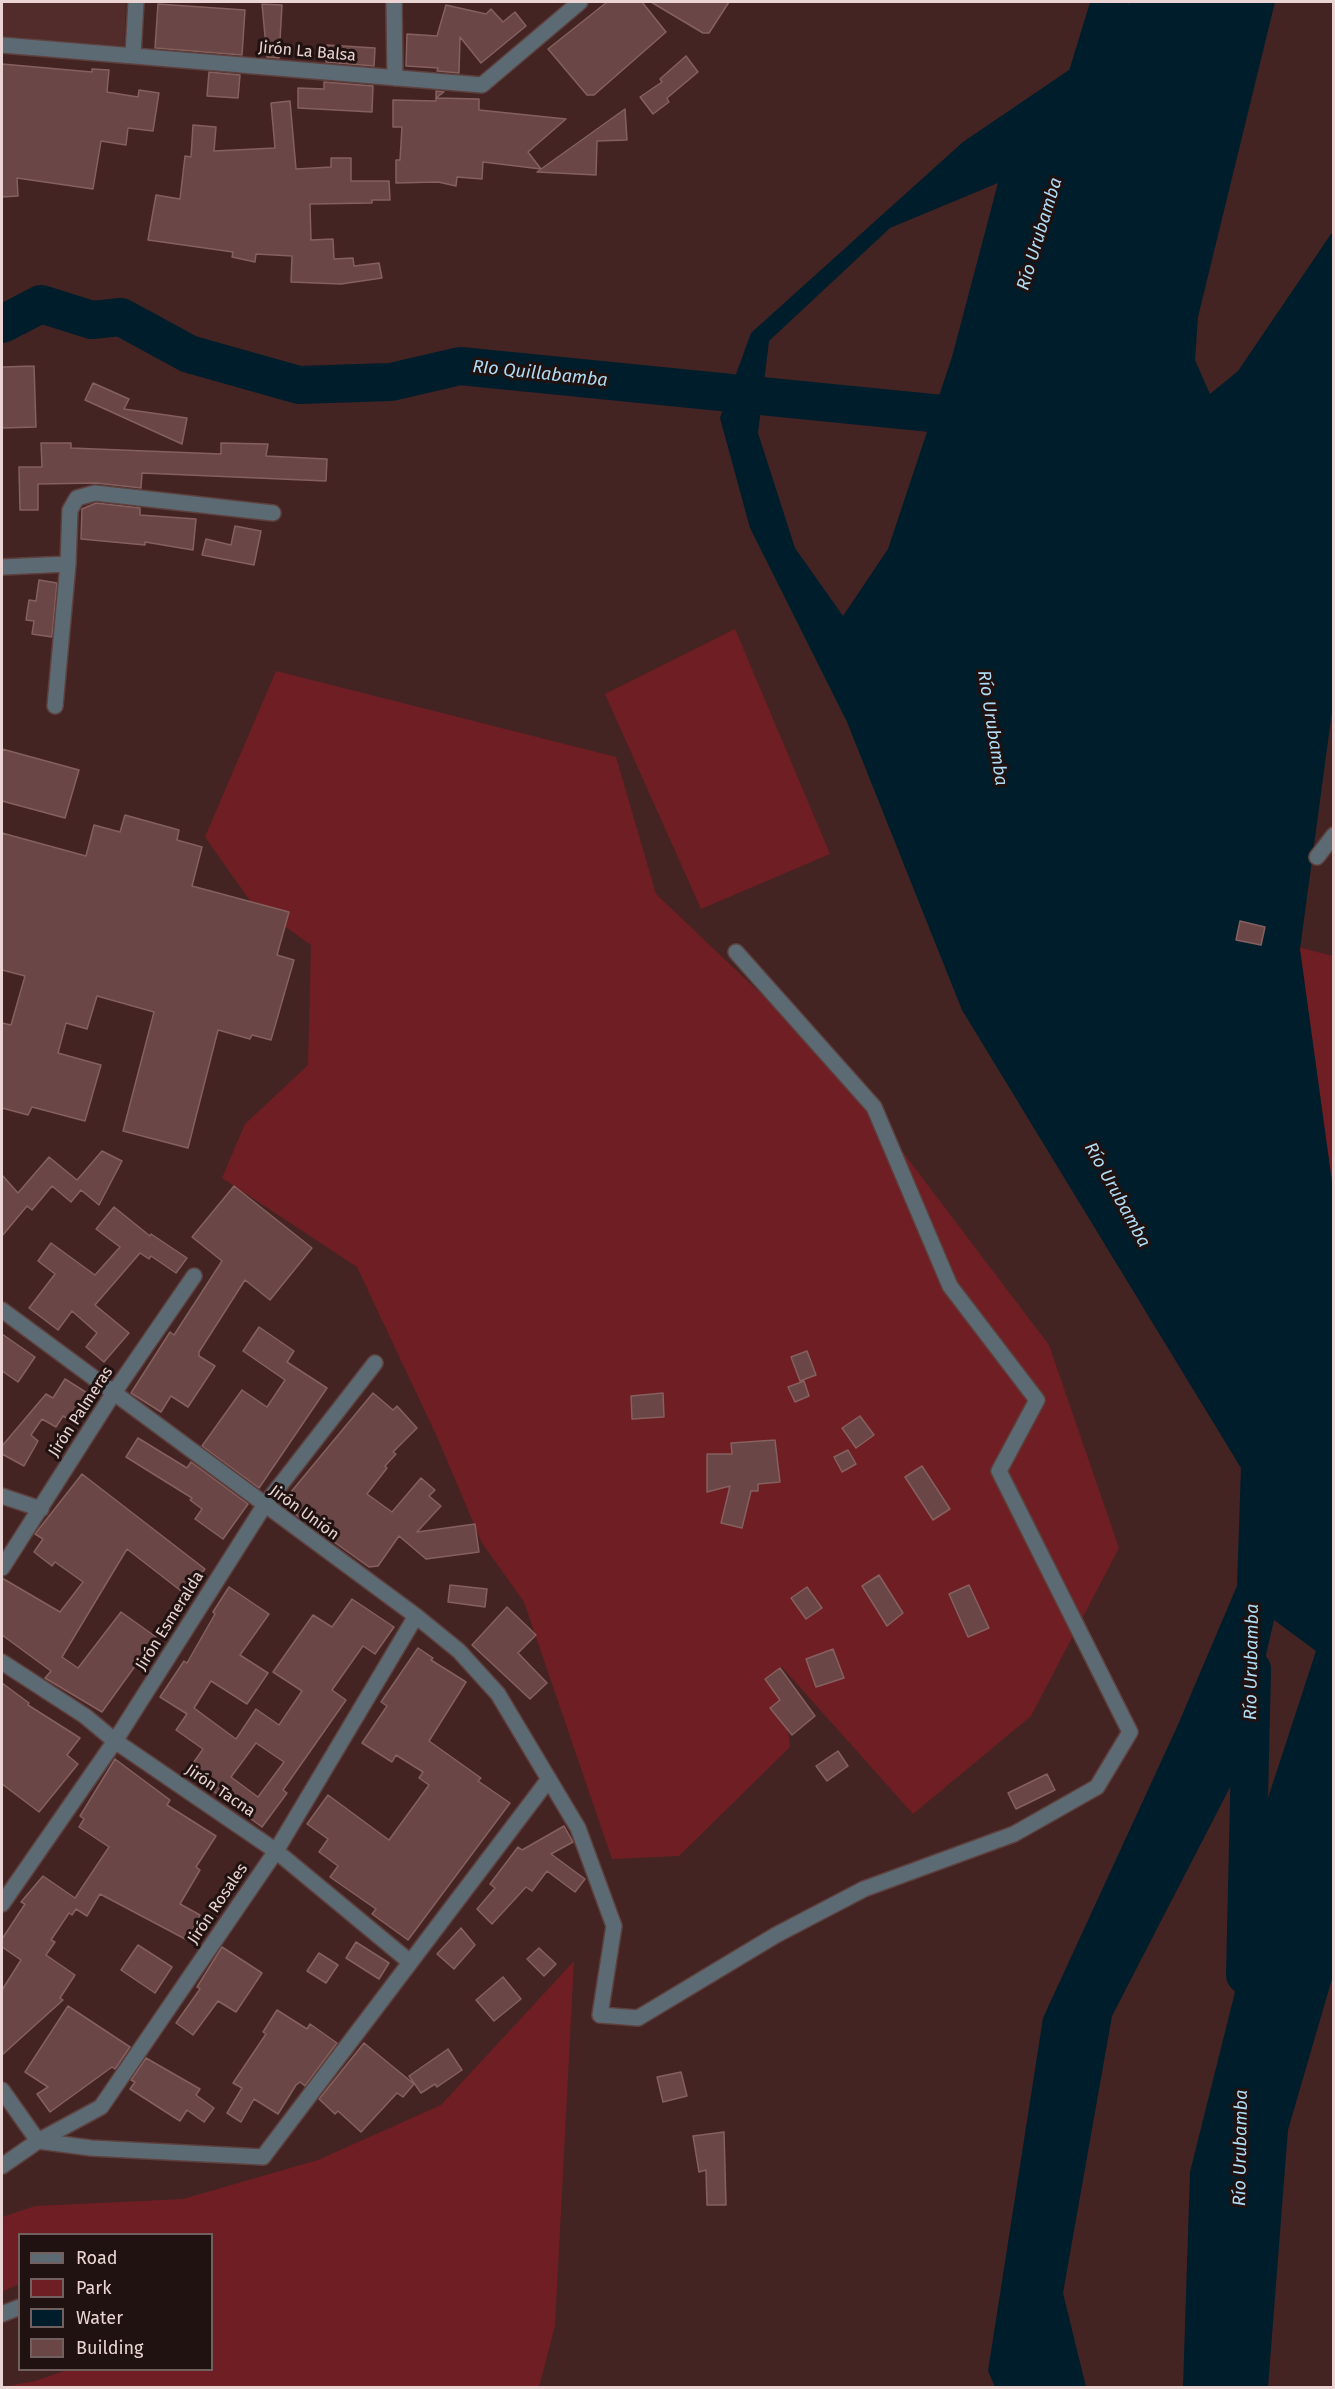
<!DOCTYPE html>
<meta charset="utf-8">
<style>
body{margin:0}
#map{position:relative;width:1335px;height:2389px;overflow:hidden;background:#432423;font-family:"Fira Sans",sans-serif}
canvas{display:block}
.frame{position:absolute;inset:0;border:3px solid #ead5d4;pointer-events:none}
.legend{position:absolute;left:18px;top:2233px;width:195px;height:138px;box-sizing:border-box;background:#201211;border:2px solid #71605f;margin:0;padding:8px 10px;list-style:none;font-size:18px;color:#ead5d4}
.legend li{display:flex;align-items:center;gap:12px;height:30px}
.legend b{width:30px;border:2px solid #71605f}
</style>
<div id="map">
<canvas width="1335" height="2389"></canvas>
<div class="frame"></div>
<ul class="legend">
<li><b style="height:8px;background:#5c6b73"></b>Road</li>
<li><b style="height:16px;background:#6f1e23"></b>Park</li>
<li><b style="height:16px;background:#001d2b"></b>Water</li>
<li><b style="height:16px;background:#6a4746"></b>Building</li>
</ul>
</div>
<script>
const g = document.querySelector('canvas').getContext('2d');
g.lineJoin = 'round';
function fill(path, color) { g.fillStyle = color; g.fill(path, 'evenodd'); }
const toPath = rows => new Path2D(rows.map(r => 'M' + r).join(''));
function trace(path, color, width, dash) { g.strokeStyle = color; g.lineWidth = width; g.lineCap = dash ? 'butt' : 'round'; g.setLineDash(dash || []); g.stroke(path); }
function label(font, color, halo, rows, align = 'center') {
  g.font = font + ' "Fira Sans",sans-serif'; g.lineWidth = 6; g.setLineDash([]); g.textBaseline = 'middle'; g.strokeStyle = halo; g.fillStyle = color; for (const [text, x, y, turn = 0] of rows) {
    g.save(); g.translate(x, y); g.rotate((+turn || 0) * Math.PI / 180); g.textAlign = isNaN(turn) ? turn : align; if (halo) g.strokeText(text, 0, 0); g.fillText(text, 0, 0); g.restore();
  }
}
const built = toPath([
 [2,2,126,2,124,46,2,36]
]);
const green = toPath([
 [735,629,830,854,701,909,605,694],
 [276,671,616,757,656,894,839,1068,1049,1345,1119,1548,1031,1716,913,1814,781,1666,790,1747,679,1856,612,1859,524,1602,482,1543,438,1439,357,1267,222,1178,245,1124,308,1065,311,945,251,902,205,837],
 [1177,916,1333,956,1333,1206],
 [574,1961,555,2326,539,2387,2,2387,35,2381,67,2370,212,2370,212,2234,20,2234,19,2284,2,2292,2,2217,35,2206,183,2199,318,2160,441,2105]
]);
const water = toPath([
 [1131,2,1275,2,1198,317,1195,360,1210,394,1238,371,1333,231,1334,697,1300,949,1334,1196,1334,1972,1288,2130,1268,2387,1183,2387,1190,2172,1234,1996,1268,1798,1316,1651,1274,1620,1241,1766,1112,2016,1063,2293,1086,2387,995,2387,988,2371,1043,2018,1177,1727,1237,1586,1241,1468,962,1010,847,722,750,528,720,418,751,333,963,142,1094,53],
 [998,183,952,357,888,549,843,616,795,548,758,433,769,341,890,228]
]);
const river = toPath([
 [1080,100,1110,2],
 [2,324,41,304,92,320,121,317,189,354,299,385,391,382,460,366,982,418],
 [1245,1975,1252,1669]
]);
const building = toPath([
 [607,2,642,2,666,32,594,95,587,95,548,49,607,2],
 [651,2,729,2,709,33,703,33,651,2],
 [158,4,245,10,242,55,155,48,158,4],
 [262,4,282,5,279,58,267,57,262,4],
 [446,5,486,14,491,9,503,22,515,12,526,26,481,63,460,37,459,73,437,71,438,68,406,66,407,34,437,36,446,5],
 [327,45,375,48,374,66,326,62,327,45],
 [686,56,698,72,667,98,669,102,653,114,640,97,662,82,660,79,686,56],
 [2,64,92,72,92,69,109,70,107,92,138,97,139,90,159,93,153,131,128,128,126,145,101,141,93,189,17,178,18,196,2,197,2,64],
 [209,72,240,75,238,98,207,96,209,72],
 [324,82,373,86,372,112,298,108,298,88,324,89,324,82],
 [436,91,444,92,436,98,479,99,479,110,566,119,528,152,541,169,483,162,482,179,457,177,456,186,438,182,396,183,396,160,400,160,402,127,393,127,393,100,436,101,436,91],
 [290,101,296,169,331,167,331,158,351,158,351,181,389,181,390,200,372,200,372,203,310,204,311,240,333,239,334,259,353,258,354,266,379,263,382,278,341,284,291,282,292,256,256,254,255,262,232,257,233,252,148,240,156,195,180,199,185,156,191,157,193,125,216,127,214,151,275,148,271,103,290,101],
 [625,109,627,140,597,141,596,175,537,172,625,109],
 [34,366,36,427,2,428,2,367,34,366],
 [93,383,129,399,124,409,187,418,182,444,85,400,93,383],
 [41,443,71,443,71,448,221,454,221,443,268,444,266,456,327,459,326,481,142,473,141,488,96,483,38,484,38,510,20,510,19,467,42,467,41,443],
 [96,503,140,508,140,515,196,519,193,550,145,542,145,545,81,539,82,509,96,503],
 [235,526,261,531,254,565,202,555,206,539,231,545,235,526],
 [39,580,57,583,52,637,32,634,34,621,26,620,29,600,36,601,39,580],
 [2,749,79,770,65,818,2,801,2,749],
 [125,815,179,830,177,840,202,847,192,886,289,912,277,955,294,960,271,1040,252,1035,250,1039,218,1030,188,1148,123,1131,154,1012,97,996,87,1029,66,1023,58,1053,101,1065,85,1121,32,1107,28,1115,2,1108,2,1023,11,1025,25,976,2,970,2,833,86,856,94,825,120,832,125,815],
 [1240,921,1265,927,1261,945,1236,940,1240,921],
 [102,1151,122,1161,99,1205,81,1190,71,1202,52,1186,32,1210,27,1206,2,1236,2,1175,18,1193,49,1157,77,1180,102,1151],
 [234,1186,312,1248,270,1300,245,1280,199,1352,199,1356,215,1366,188,1407,171,1396,161,1412,131,1393,170,1332,174,1335,222,1261,192,1237,234,1186],
 [114,1207,150,1236,151,1234,187,1258,176,1273,151,1256,149,1259,140,1253,95,1305,129,1333,104,1362,86,1347,97,1333,72,1311,58,1330,29,1308,55,1274,38,1261,51,1243,95,1275,120,1247,96,1229,114,1207],
 [259,1327,294,1351,287,1362,327,1388,259,1488,202,1446,242,1390,267,1407,285,1380,243,1351,259,1327],
 [2,1334,35,1357,18,1382,2,1371,2,1334],
 [807,1351,816,1375,800,1381,791,1357,807,1351],
 [65,1379,92,1396,80,1416,73,1411,68,1419,63,1416,56,1427,42,1419,31,1435,38,1441,24,1466,2,1454,2,1446,46,1394,53,1398,65,1379],
 [804,1381,809,1396,795,1402,788,1387,804,1381],
 [373,1393,393,1410,397,1406,417,1428,393,1452,396,1454,385,1466,387,1468,367,1494,392,1512,421,1478,435,1490,429,1496,441,1506,417,1532,475,1524,479,1552,426,1559,399,1536,378,1566,369,1567,281,1504,373,1393],
 [663,1393,664,1417,632,1419,631,1396,663,1393],
 [860,1416,874,1435,856,1448,842,1428,860,1416],
 [138,1438,187,1468,191,1462,248,1504,223,1539,195,1519,202,1509,190,1500,192,1498,126,1457,138,1438],
 [775,1440,780,1482,758,1484,758,1491,751,1491,742,1528,721,1523,730,1486,707,1492,707,1454,732,1454,731,1443,775,1440],
 [848,1450,856,1464,842,1472,834,1457,848,1450],
 [922,1466,950,1509,933,1520,905,1477,922,1466],
 [82,1474,205,1569,185,1594,127,1549,62,1657,78,1668,121,1612,156,1637,102,1712,45,1678,51,1671,2,1635,2,1578,60,1612,83,1582,55,1562,52,1566,34,1552,43,1539,35,1534,82,1474],
 [879,1575,903,1613,887,1626,862,1586,879,1575],
 [450,1585,487,1589,485,1607,448,1602,450,1585],
 [969,1585,989,1628,968,1637,949,1594,969,1585],
 [229,1587,269,1614,240,1655,268,1673,247,1704,211,1681,194,1708,236,1739,256,1709,279,1725,302,1691,273,1672,313,1615,332,1627,352,1599,394,1627,375,1654,363,1646,332,1690,346,1700,283,1790,287,1793,262,1827,187,1772,203,1749,176,1730,187,1714,160,1697,184,1661,187,1663,215,1614,213,1612,229,1587],
 [256,1743,284,1762,258,1797,231,1777,256,1743],
 [807,1587,822,1608,806,1619,791,1598,807,1587],
 [507,1607,536,1635,518,1653,547,1683,530,1699,472,1645,507,1607],
 [418,1648,433,1658,431,1660,466,1682,429,1741,481,1778,478,1781,510,1803,408,1940,372,1914,376,1909,330,1877,338,1866,319,1852,328,1839,307,1824,328,1795,389,1840,429,1785,419,1778,423,1772,396,1755,392,1762,362,1743,387,1706,381,1702,418,1648],
 [833,1649,844,1678,816,1687,806,1659,833,1649],
 [780,1668,815,1716,792,1735,770,1708,780,1700,765,1679,780,1668],
 [2,1683,29,1703,28,1705,80,1738,67,1755,78,1764,39,1812,2,1784,2,1683],
 [838,1751,848,1766,827,1781,816,1766,838,1751],
 [115,1759,170,1800,167,1805,216,1836,196,1867,200,1870,180,1904,200,1915,187,1940,100,1894,87,1916,76,1909,72,1915,69,1913,51,1940,55,1942,46,1955,75,1975,60,1998,63,2000,2,2055,2,1990,21,1960,2,1947,2,1939,25,1904,21,1902,43,1876,75,1898,109,1847,79,1827,84,1819,80,1816,115,1759],
 [1047,1774,1055,1790,1016,1809,1008,1793,1047,1774],
 [564,1826,573,1842,551,1854,585,1879,575,1892,547,1871,532,1891,526,1887,492,1924,477,1909,495,1888,490,1884,518,1847,522,1850,564,1826],
 [461,1928,475,1945,454,1969,437,1954,461,1928],
 [356,1942,389,1963,379,1979,346,1958,356,1942],
 [138,1945,172,1967,155,1993,121,1970,138,1945],
 [222,1947,262,1973,236,2012,218,2001,193,2035,176,2023,200,1989,197,1987,222,1947],
 [539,1948,556,1964,544,1976,527,1959,539,1948],
 [319,1953,338,1965,326,1983,307,1971,319,1953],
 [503,1977,521,1999,494,2021,476,2000,503,1977],
 [68,2006,130,2047,115,2069,112,2067,50,2112,37,2094,48,2087,25,2072,68,2006],
 [277,2010,307,2029,310,2024,337,2043,305,2086,300,2082,296,2085,278,2114,254,2099,241,2122,227,2113,242,2088,233,2083,266,2034,263,2032,277,2010],
 [364,2043,414,2084,403,2097,397,2093,361,2132,338,2111,335,2114,319,2099,364,2043],
 [448,2049,462,2070,437,2087,435,2084,421,2093,409,2076,448,2049],
 [146,2058,200,2089,196,2095,214,2108,204,2122,187,2110,180,2121,130,2089,135,2082,131,2080,146,2058],
 [681,2072,687,2096,663,2102,657,2077,681,2072],
 [724,2132,726,2205,707,2205,706,2170,699,2172,693,2136,724,2132]
]);
const minor = toPath([
 [394,2,395,78],
 [2,45,482,85,580,2],
 [133,55,136,2],
 [2,567,68,564,70,510,77,498,95,493,273,513],
 [55,706,68,564],
 [1317,857,1334,835],
 [2,1310,416,1616,459,1651,498,1694,578,1828,614,1926,600,2015,638,2018,776,1935,864,1889,1014,1834,1097,1787,1130,1732,999,1471,1037,1400,950,1286,874,1107,736,952],
 [2,1496,41,1509],
 [2,1568,113,1394,194,1276],
 [2,1662,85,1716,115,1741,276,1851,410,1962],
 [2,1904,115,1741,264,1506,375,1363],
 [2,2090,38,2141,91,2148,263,2157,549,1779],
 [2,2166,38,2141,101,2107,276,1851,416,1616],
 [2,2314,20,2307]
]);
const streetNames = [
 ["Jirón La Balsa",307,52,5],
 ["Jirón Palmeras",81,1412,-57],
 ["Jirón Unión",304,1513,36],
 ["Jirón Esmeralda",170,1621,-58],
 ["Jirón Tacna",220,1791,34],
 ["Jirón Rosales",218,1904,-56]
];
const waterNames = [
 ["Río Urubamba",1040,234,-73],
 ["RIo Quillabamba",540,374,6],
 ["Río Urubamba",992,728,81],
 ["Río Urubamba",1117,1195,61],
 ["Río Urubamba",1252,1662,-89],
 ["Río Urubamba",1241,2148,-89]
];
fill(built, '#522b2b');
fill(green, '#6f1e23');
fill(water, '#001d2b');
trace(river, '#001d2b', 38);
fill(building, '#6a4746');
trace(building, '#85605f', 1.5);
trace(minor, '#5e403f', 18);
trace(minor, '#5c6b73', 15);
label('16px', '#ead5d4', '#201211', streetNames);
label('italic 18px', '#afddf5', '#201211', waterNames);
</script>
